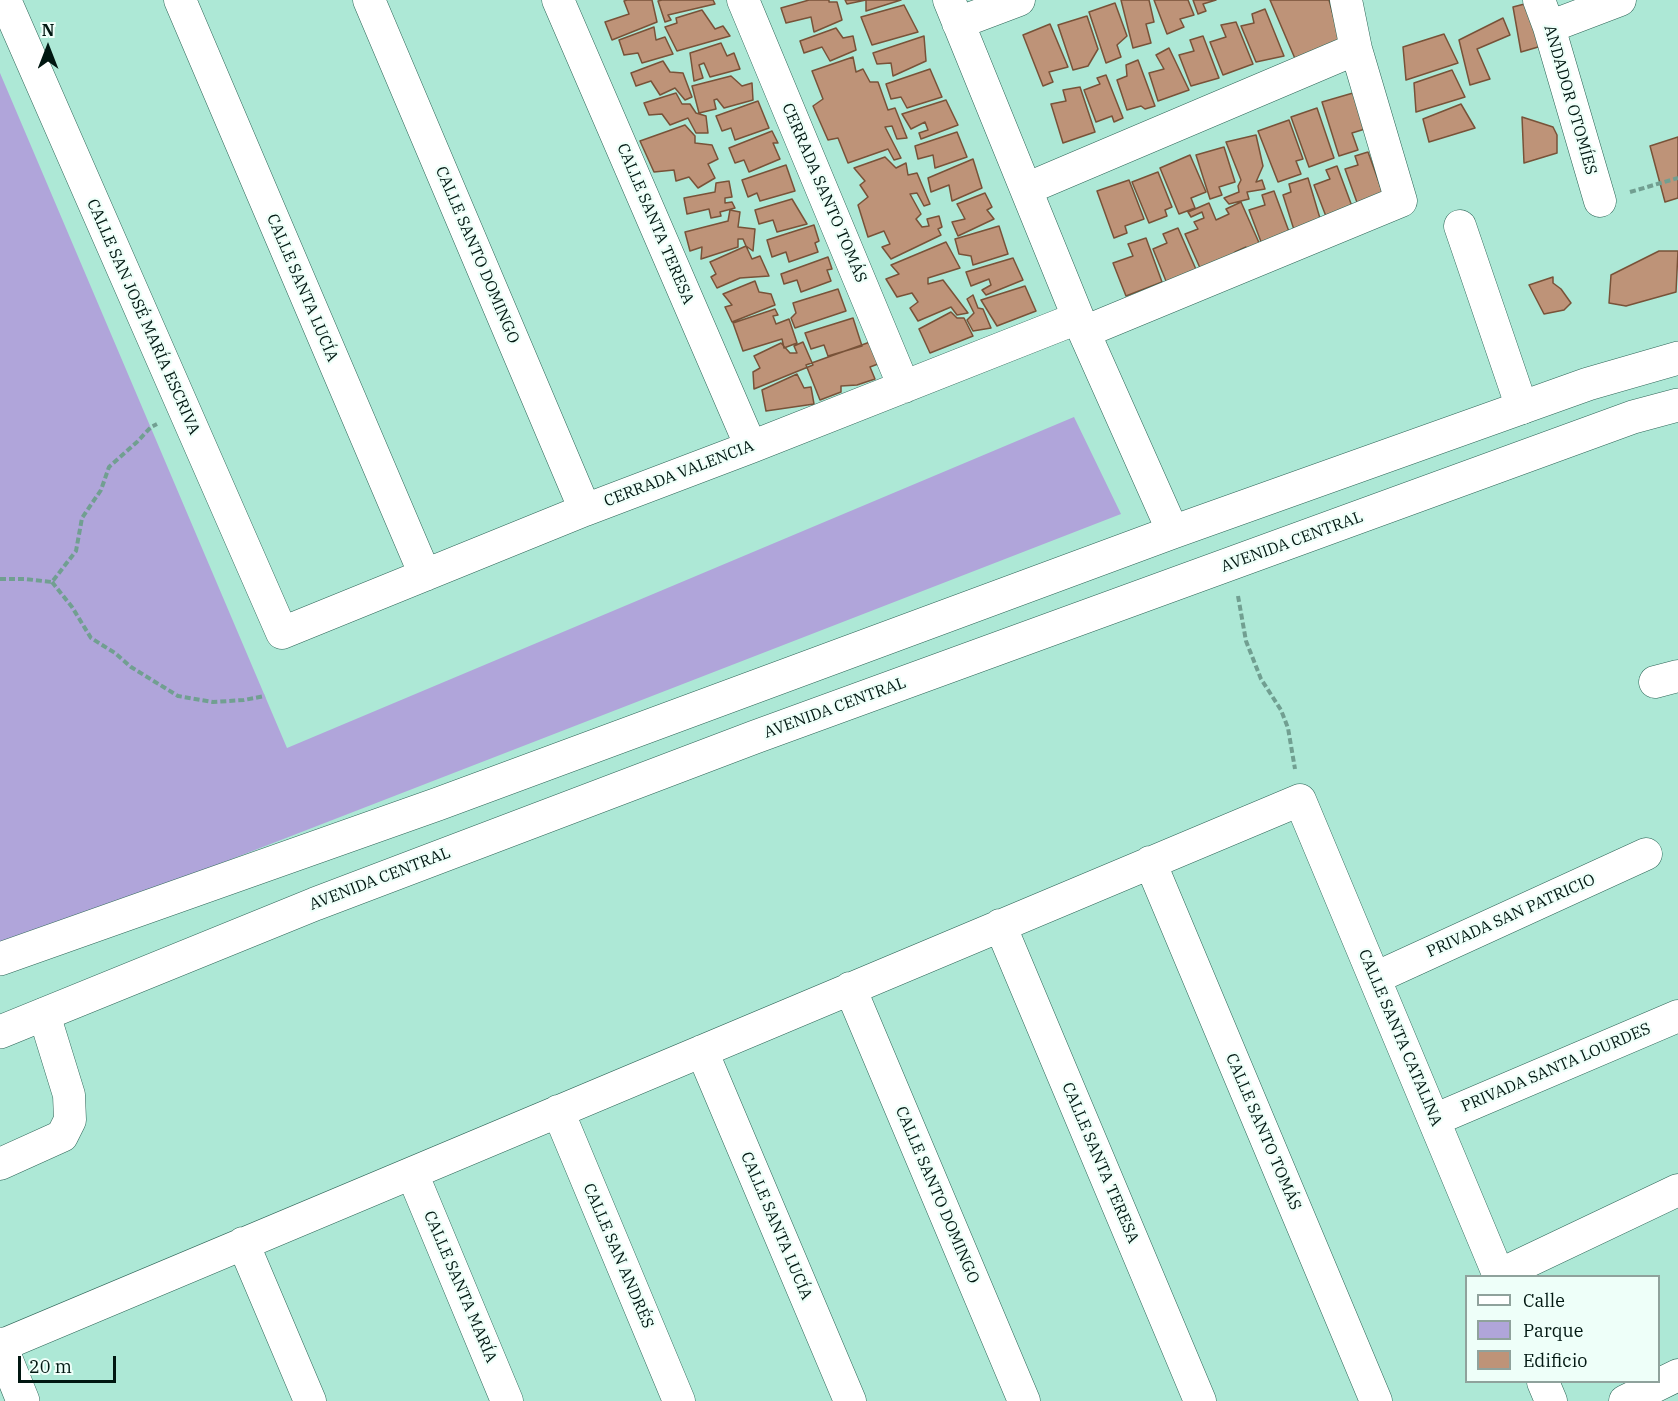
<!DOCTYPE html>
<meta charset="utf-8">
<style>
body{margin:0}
#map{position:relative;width:1678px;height:1401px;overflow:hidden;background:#ade8d6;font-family:"IBM Plex Serif",serif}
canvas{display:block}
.legend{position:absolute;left:1465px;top:1275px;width:195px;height:108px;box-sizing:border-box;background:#eefff9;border:2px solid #8fa29c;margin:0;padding:8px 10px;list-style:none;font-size:18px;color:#011711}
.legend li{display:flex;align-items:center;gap:12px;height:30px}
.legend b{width:30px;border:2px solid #8fa29c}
.north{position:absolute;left:18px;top:18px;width:60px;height:60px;-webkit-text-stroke:4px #eefff9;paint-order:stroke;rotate:0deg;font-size:16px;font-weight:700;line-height:24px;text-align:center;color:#011711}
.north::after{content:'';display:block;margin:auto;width:21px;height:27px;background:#011711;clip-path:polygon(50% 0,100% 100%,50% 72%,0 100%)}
.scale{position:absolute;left:18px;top:1356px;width:98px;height:27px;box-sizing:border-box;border:3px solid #011711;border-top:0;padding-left:8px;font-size:18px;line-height:21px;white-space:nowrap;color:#011711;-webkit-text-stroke:4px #eefff9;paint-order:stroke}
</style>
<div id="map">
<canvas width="1678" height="1401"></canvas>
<ul class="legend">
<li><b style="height:8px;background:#fff"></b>Calle</li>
<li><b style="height:16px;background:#b0a5da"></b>Parque</li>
<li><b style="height:16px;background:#be9378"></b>Edificio</li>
</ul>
<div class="north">N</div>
<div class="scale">20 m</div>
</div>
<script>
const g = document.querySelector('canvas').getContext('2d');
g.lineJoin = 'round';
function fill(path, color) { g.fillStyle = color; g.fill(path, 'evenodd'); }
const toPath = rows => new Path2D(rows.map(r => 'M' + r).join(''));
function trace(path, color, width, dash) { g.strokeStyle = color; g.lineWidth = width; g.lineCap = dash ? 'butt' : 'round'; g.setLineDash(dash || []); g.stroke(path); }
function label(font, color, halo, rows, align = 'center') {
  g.font = font + ' "IBM Plex Serif",serif'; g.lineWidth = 4.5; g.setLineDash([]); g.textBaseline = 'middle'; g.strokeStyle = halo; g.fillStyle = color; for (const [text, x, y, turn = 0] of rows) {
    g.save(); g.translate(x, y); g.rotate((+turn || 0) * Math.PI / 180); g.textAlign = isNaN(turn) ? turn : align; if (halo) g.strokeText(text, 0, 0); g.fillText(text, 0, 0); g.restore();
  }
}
const green = toPath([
 [0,73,287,748,1074,417,1121,514,0,949]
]);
const building = toPath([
 [627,0,652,0,657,22,612,40,605,22,629,14,624,1,627,0],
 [662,0,713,0,715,4,668,15,671,20,665,22,658,1,662,0],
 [809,0,829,0,829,2,837,2,842,20,814,32,811,17,786,23,781,8,809,0],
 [845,0,901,0,866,11,866,0,847,4,845,0],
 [1121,0,1149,0,1154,22,1146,24,1151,43,1133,48,1121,0],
 [1154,0,1188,0,1194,15,1180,19,1184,27,1167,34,1154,0],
 [1193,0,1216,0,1203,4,1206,11,1198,14,1193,0],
 [1270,0,1329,0,1342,47,1299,68,1270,0],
 [1532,2,1545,45,1521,52,1513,7,1532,2],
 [1115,3,1127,36,1117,45,1121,57,1106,63,1089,12,1115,3],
 [904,5,918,32,872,45,861,17,904,5],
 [1265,9,1284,56,1256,62,1241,26,1254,23,1252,14,1265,9],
 [702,10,715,29,723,26,730,36,677,51,665,27,677,23,676,18,702,10],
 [1087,16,1098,49,1088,66,1073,70,1058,25,1087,16],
 [1503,18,1510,35,1477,49,1490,79,1470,85,1459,40,1503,18],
 [1236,22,1253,64,1223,75,1210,42,1226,37,1221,25,1236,22],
 [1050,24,1068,67,1049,72,1053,82,1043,86,1023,35,1050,24],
 [654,27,656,40,665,37,673,54,642,63,638,53,624,55,619,40,654,27],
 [836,28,843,38,853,36,856,50,830,61,822,47,804,53,800,41,836,28],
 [1444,34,1458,63,1406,80,1403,47,1444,34],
 [924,36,926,61,893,76,891,63,877,64,873,53,924,36],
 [1203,36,1219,78,1191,86,1179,55,1194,51,1190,40,1203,36],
 [721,43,727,56,734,53,740,69,710,77,704,63,699,65,703,78,694,81,690,53,721,43],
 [1169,48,1189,90,1158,101,1149,73,1164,69,1156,55,1169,48],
 [853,57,856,72,863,69,870,82,878,82,888,110,895,108,907,138,897,139,892,126,885,127,901,158,894,160,888,149,848,163,838,138,828,140,813,106,823,99,812,71,853,57],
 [1138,60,1155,106,1145,109,1141,106,1127,110,1117,80,1127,76,1126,65,1138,60],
 [663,61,670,72,683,73,692,97,685,100,675,88,660,95,651,81,636,86,631,73,663,61],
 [930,69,942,97,907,108,901,97,891,99,886,84,930,69],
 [1452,70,1465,97,1416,112,1414,83,1452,70],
 [1106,75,1123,118,1114,122,1112,116,1096,122,1084,90,1100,84,1097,78,1106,75],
 [731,76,742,86,752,83,753,100,724,108,717,99,714,100,716,109,699,113,692,86,731,76],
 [1080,87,1095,132,1063,143,1051,104,1066,101,1063,90,1080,87],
 [676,93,682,104,690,104,696,113,706,116,708,133,696,133,688,118,670,125,662,114,649,115,644,103,676,93],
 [1353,93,1365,129,1352,133,1358,150,1339,156,1322,102,1353,93],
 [946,100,958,125,921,139,919,133,928,130,925,122,911,129,902,114,946,100],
 [758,101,769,128,735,140,731,128,722,131,716,116,758,101],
 [1461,104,1475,128,1429,142,1423,119,1461,104],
 [1317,108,1334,158,1309,167,1291,117,1317,108],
 [1522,117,1553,127,1557,135,1557,153,1524,163,1522,117],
 [1289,120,1303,159,1296,161,1301,174,1278,182,1258,131,1289,120],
 [685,125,695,136,695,143,712,145,718,159,708,164,715,178,698,188,689,177,676,181,674,170,654,172,640,141,685,125],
 [772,131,778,143,773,143,780,159,749,172,744,160,735,163,729,148,772,131],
 [957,132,967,157,935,168,933,155,918,159,915,146,957,132],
 [1256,135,1263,166,1256,182,1262,180,1265,189,1247,192,1249,199,1229,204,1224,198,1239,192,1238,186,1241,180,1226,142,1256,135],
 [1678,137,1678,198,1665,202,1650,146,1678,137],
 [1224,147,1235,182,1219,187,1222,195,1210,199,1196,155,1224,147],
 [1368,152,1385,199,1359,208,1345,169,1358,165,1355,156,1368,152],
 [1190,155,1206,192,1191,198,1195,208,1179,214,1160,168,1190,155],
 [885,157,896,168,906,163,908,175,917,173,930,204,924,206,917,193,910,194,921,214,916,219,922,227,929,226,927,219,939,216,942,227,938,229,941,235,891,259,882,247,890,244,884,231,868,237,858,205,868,197,860,185,865,181,854,168,885,157],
 [973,159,982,188,952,201,949,185,931,192,928,178,973,159],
 [786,165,795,191,760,201,757,193,748,197,742,180,786,165],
 [1337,166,1353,209,1327,219,1314,185,1330,179,1326,170,1337,166],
 [1158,172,1172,207,1165,210,1167,216,1149,223,1132,182,1158,172],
 [1308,178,1322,225,1295,233,1283,195,1291,192,1289,184,1308,178],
 [1129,180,1144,219,1125,226,1127,233,1114,238,1097,191,1129,180],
 [729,181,732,197,725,198,725,203,732,202,735,208,720,212,721,216,711,218,709,209,687,214,684,198,715,192,716,183,729,181],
 [1274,191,1291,237,1263,247,1249,210,1265,205,1262,195,1274,191],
 [985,193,992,207,987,210,994,219,958,236,952,222,965,219,957,204,985,193],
 [792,199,807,224,777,232,773,220,759,224,755,210,792,199],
 [1241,202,1260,245,1248,251,1246,247,1235,252,1239,262,1204,277,1185,234,1198,229,1194,222,1204,218,1202,212,1191,217,1188,212,1209,203,1216,220,1229,214,1226,209,1241,202],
 [730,210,740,212,738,227,755,229,753,251,746,246,743,239,738,239,738,247,701,259,702,247,690,251,685,232,728,221,730,210],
 [814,225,819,241,815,243,818,252,789,262,786,252,772,257,767,240,814,225],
 [999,226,1008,254,973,265,971,256,959,254,955,239,999,226],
 [1178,228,1198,274,1168,286,1153,249,1167,243,1163,234,1178,228],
 [1146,238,1162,282,1126,296,1113,263,1133,256,1128,244,1146,238],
 [946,242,960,268,928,278,928,284,943,280,968,313,957,315,951,307,918,321,910,308,918,302,912,293,897,297,886,279,899,274,891,265,946,242],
 [746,246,752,259,760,256,769,276,740,278,717,288,711,277,716,274,710,262,746,246],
 [1659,251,1678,251,1676,292,1626,306,1609,303,1611,275,1659,251],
 [828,257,832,269,827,270,831,281,801,292,797,280,784,284,781,274,828,257],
 [1013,258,1023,280,986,295,982,290,991,285,989,279,971,286,966,272,1013,258],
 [1553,277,1553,283,1561,289,1571,303,1564,310,1544,314,1529,285,1553,277],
 [755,281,759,292,771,294,775,305,732,322,725,307,732,305,723,294,755,281],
 [1025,286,1036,311,997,326,981,300,1025,286],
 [838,289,846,311,795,328,791,318,796,313,793,303,838,289],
 [973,295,978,308,983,309,991,328,973,331,967,320,974,313,967,299,973,295],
 [775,309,778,315,773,316,776,324,789,319,797,343,784,348,782,339,743,351,733,323,775,309],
 [951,312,957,318,964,318,973,336,930,353,919,329,951,312],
 [853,318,862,346,828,356,824,345,811,349,805,333,853,318],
 [803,342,813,365,754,389,753,372,760,368,754,356,781,343,790,353,797,353,794,346,803,342],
 [870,342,878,364,870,367,875,379,857,385,841,386,841,392,820,400,806,365,870,342],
 [797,374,804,388,811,387,814,404,766,411,762,390,797,374]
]);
const path = toPath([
 [1630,192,1678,178],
 [0,579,25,579,52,582,76,551,82,518,101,490,109,467,137,442,151,427,157,424],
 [52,582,72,607,91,638,115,653,131,667,178,696,213,702,244,700,265,696],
 [1238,596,1246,641,1261,679,1281,710,1288,728,1295,769]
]);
const minor = toPath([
 [5,0,282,633,585,510,751,447,1078,318],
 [180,0,425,575],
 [369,0,585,510],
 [558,0,751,447],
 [743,0,904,387],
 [949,0,1084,332,1173,532],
 [1539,0,1549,27,1600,201],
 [958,23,1019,0],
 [1549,27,1620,0],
 [1026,189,1356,49],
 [1460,226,1522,408],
 [1084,332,1401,201,1356,49,1346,0],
 [1655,682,1678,676],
 [1150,862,1376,1401],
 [1000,925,1200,1401],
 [1375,978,1646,854],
 [850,988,1024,1401],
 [702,1051,850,1401],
 [558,1111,679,1401],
 [1434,1120,1678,1016],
 [0,1164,62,1136,70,1120,69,1095,44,1014],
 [412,1173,507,1401],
 [243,1243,310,1401],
 [1499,1275,1678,1190],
 [0,1346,1300,800,1499,1276],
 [1543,1382,1551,1401],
 [1625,1401,1678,1375]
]);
const major = toPath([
 [0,959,438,804,1173,532,1588,384,1678,358],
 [0,1032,315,904,755,737,1633,417,1678,405],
 [0,1344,23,1401]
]);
const streetNames = [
 ["ANDADOR OTOMÍES",1570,100,74],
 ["CERRADA SANTO TOMÁS",824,193,67],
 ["CALLE SANTA TERESA",655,224,67],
 ["CALLE SANTO DOMINGO",477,255,67],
 ["CALLE SANTA LUCÍA",302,288,67],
 ["CALLE SAN JOSÉ MARÍA ESCRIVA",143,317,66],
 ["CERRADA VALENCIA",679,474,-21],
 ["AVENIDA CENTRAL",1292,542,-20],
 ["AVENIDA CENTRAL",835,708,-20],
 ["AVENIDA CENTRAL",380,879,-21],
 ["PRIVADA SAN PATRICIO",1511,916,-24],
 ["CALLE SANTA CATALINA",1400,1038,67],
 ["PRIVADA SANTA LOURDES",1556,1068,-23],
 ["CALLE SANTO TOMÁS",1263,1132,67],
 ["CALLE SANTA TERESA",1100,1163,67],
 ["CALLE SANTO DOMINGO",937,1195,67],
 ["CALLE SANTA LUCÍA",776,1226,67],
 ["CALLE SAN ANDRÉS",618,1256,67],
 ["CALLE SANTA MARÍA",460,1287,67]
];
fill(green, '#b0a5da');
fill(building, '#be9378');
trace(building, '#785238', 1.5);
trace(minor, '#2c6456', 33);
trace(major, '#2c6456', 34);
trace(path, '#719f91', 4, [6, 3]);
trace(minor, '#fff', 32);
trace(major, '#fff', 33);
label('16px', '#011711', '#eefff9', streetNames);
</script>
